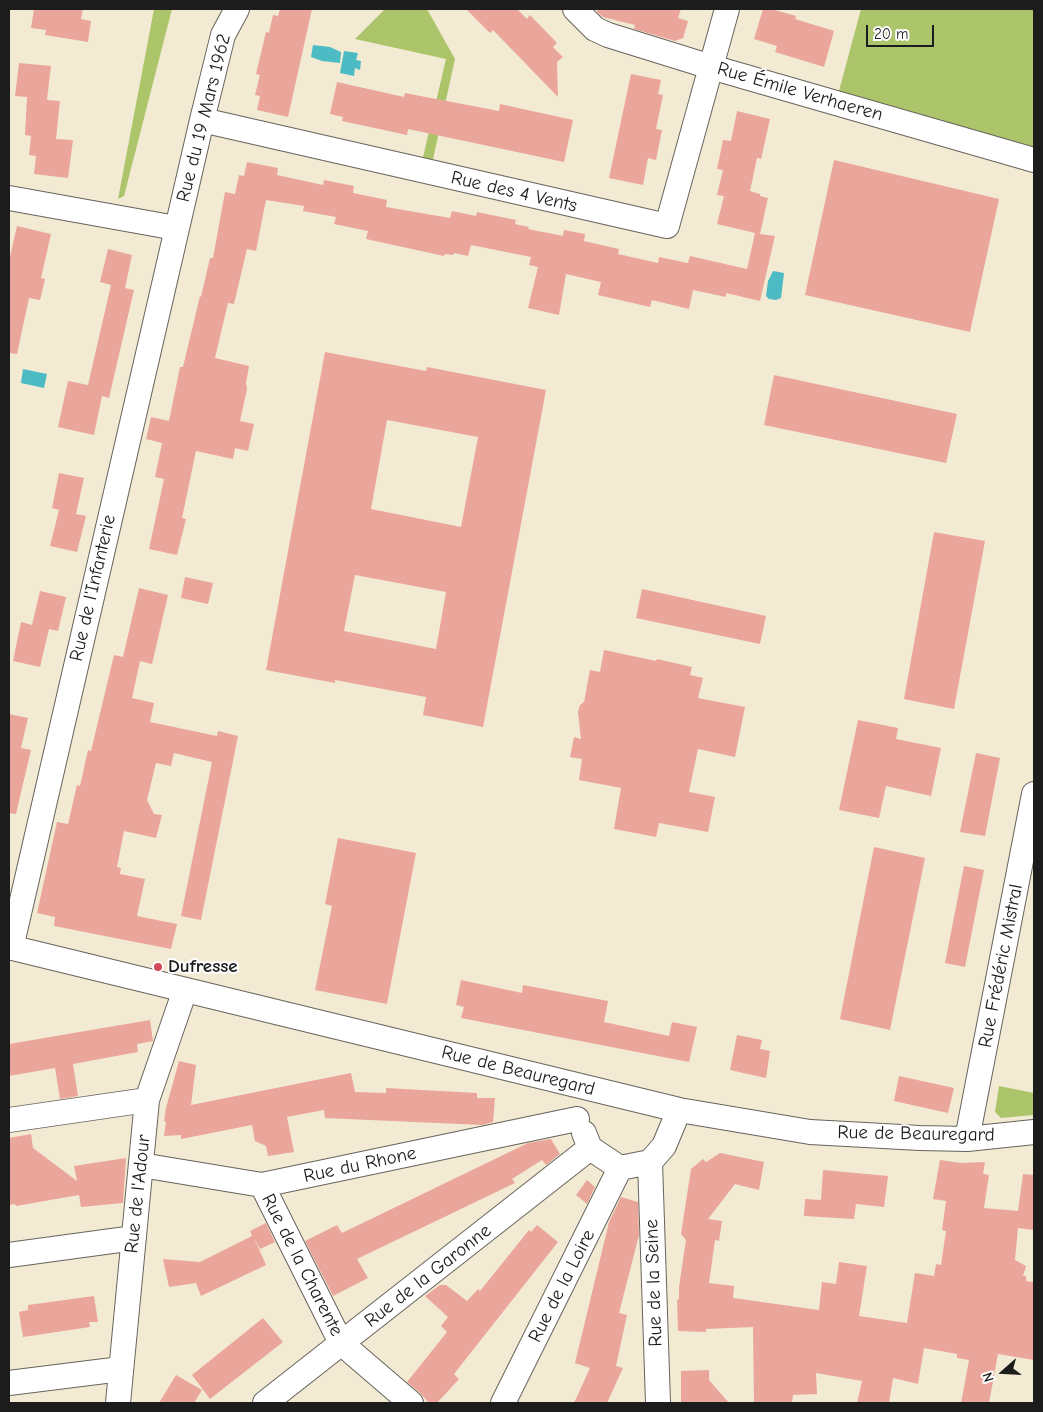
<!DOCTYPE html>
<meta charset="utf-8">
<style>
body{margin:0}
#map{position:relative;width:1043px;height:1412px;overflow:hidden;background:#f3ead4;font-family:"Comic Neue",sans-serif}
canvas{display:block}
.frame{position:absolute;inset:0;border:10px solid #1c1c1c;pointer-events:none}
.north{position:absolute;left:978px;top:1347px;width:50px;height:50px;-webkit-text-stroke:4px #fff;paint-order:stroke;rotate:251deg;font-size:14px;font-weight:700;line-height:20px;text-align:center;color:#1c1c1c}
.north::after{content:'';display:block;margin:auto;width:18px;height:22px;background:#1c1c1c;clip-path:polygon(50% 0,100% 100%,50% 72%,0 100%)}
.scale{position:absolute;left:866px;top:25px;width:68px;height:22px;box-sizing:border-box;border:2px solid #1c1c1c;border-top:0;padding-left:6px;font-size:15px;line-height:18px;white-space:nowrap;color:#1c1c1c;-webkit-text-stroke:4px #fff;paint-order:stroke}
</style>
<div id="map">
<canvas width="1043" height="1412"></canvas>
<div class="frame"></div>
<div class="north">N</div>
<div class="scale">20 m</div>
</div>
<script>
const g = document.querySelector('canvas').getContext('2d');
g.lineJoin = 'round';
function fill(path, color) { g.fillStyle = color; g.fill(path, 'evenodd'); }
const toPath = rows => new Path2D(rows.map(r => 'M' + r).join(''));
function trace(path, color, width, dash) { g.strokeStyle = color; g.lineWidth = width; g.lineCap = dash ? 'butt' : 'round'; g.setLineDash(dash || []); g.stroke(path); }
function label(font, color, halo, rows, align = 'center') {
  g.font = font + ' "Comic Neue",sans-serif'; g.lineWidth = 4; g.setLineDash([]); g.textBaseline = 'middle'; g.strokeStyle = halo; g.fillStyle = color; for (const [text, x, y, turn = 0] of rows) {
    g.save(); g.translate(x, y); g.rotate((+turn || 0) * Math.PI / 180); g.textAlign = isNaN(turn) ? turn : align; if (halo) g.strokeText(text, 0, 0); g.fillText(text, 0, 0); g.restore();
  }
}
const green = toPath([
 [154,9,172,9,124,196,118,199],
 [385,9,427,9,455,59,430,173,420,170,446,59,355,39],
 [861,9,1034,9,1034,158,836,102],
 [999,1086,1034,1093,1034,1115,1001,1118,995,1112]
]);
const water = toPath([
 [313,45,330,47,341,52,340,63,322,61,311,57],
 [344,51,358,53,356,60,361,61,360,70,355,68,354,76,340,73],
 [773,271,784,273,781,298,776,300,769,299,766,296,768,281],
 [23,369,47,374,44,388,21,383]
]);
const building = toPath([
 [34,9,83,9,81,19,91,21,88,42,45,35,46,30,31,28],
 [280,9,312,9,288,117,257,110,260,96,255,95,260,75,256,74,266,32,269,33,273,15,278,16],
 [466,9,517,9,527,19,530,15,557,43,553,47,563,57,557,62,558,97,493,30,490,33],
 [598,9,681,9,678,18,688,21,683,38,675,41,634,29,635,25,603,17,597,12],
 [763,9,771,9,796,16,795,19,834,31,824,67,775,52,777,46,754,39],
 [19,63,51,66,47,100,60,101,56,139,73,140,68,178,34,174,36,156,29,155,31,136,25,135,27,97,15,96],
 [631,74,661,80,658,94,663,95,656,129,662,130,656,160,648,158,643,185,609,178],
 [337,82,404,97,405,93,499,111,500,104,573,120,564,162,408,129,407,135,342,121,343,117,330,114],
 [737,111,770,119,761,159,757,158,750,191,760,194,760,196,768,198,760,234,775,236,760,301,726,293,726,297,693,290,689,309,652,300,650,307,598,295,601,282,566,274,559,315,528,308,538,267,529,265,531,257,471,245,468,256,454,253,453,255,445,254,444,256,366,239,368,231,334,224,336,217,303,211,304,206,266,200,256,251,247,249,234,304,228,303,215,358,249,366,246,383,247,389,240,421,254,424,248,451,235,448,233,459,196,451,182,518,186,519,177,555,149,549,164,479,155,477,162,443,146,439,151,417,169,421,180,367,183,367,200,296,201,297,210,258,213,258,225,192,235,194,239,175,244,176,247,162,278,168,277,175,323,185,324,180,354,186,353,193,387,200,386,207,450,218,452,211,476,216,477,212,516,220,515,224,529,227,528,229,563,236,564,230,585,234,584,241,619,249,618,254,658,263,659,257,688,263,690,256,747,269,755,233,717,224,724,196,717,195,723,170,717,169,723,140,731,141],
 [834,160,999,199,970,332,805,295],
 [17,226,51,234,41,278,45,279,40,300,29,298,17,354,9,353,9,261],
 [108,249,132,255,125,288,134,290,109,398,102,396,94,435,58,427,68,381,88,385,111,285,100,282],
 [325,352,426,371,427,367,546,390,483,727,423,715,426,697,335,680,335,683,266,670],
 [387,420,478,437,461,527,371,509],
 [355,575,446,592,436,649,344,631],
 [774,375,957,414,946,463,764,425],
 [59,473,84,478,76,514,86,516,77,552,50,546,59,510,52,508],
 [934,532,985,541,954,709,904,699],
 [185,577,213,583,208,604,181,598],
 [139,588,168,595,152,664,140,661,132,698,154,703,150,722,217,736,218,731,238,736,201,920,181,916,212,762,174,753,171,766,156,763,147,800,154,814,162,815,156,838,124,831,117,867,121,868,120,874,145,879,137,916,177,924,171,949,54,926,55,917,37,913,57,822,68,824,77,785,80,786,88,750,91,751,114,655,123,657],
 [642,589,766,616,760,644,636,618],
 [40,591,66,597,58,631,49,629,40,667,13,661,21,622,32,625],
 [604,650,656,661,657,659,692,667,690,675,703,678,698,698,745,707,735,757,698,749,689,792,715,797,708,832,659,823,656,837,614,829,621,788,579,780,582,759,570,757,574,737,581,739,578,712,580,705,584,702,590,670,600,672],
 [9,714,28,718,21,748,31,750,16,814,9,813],
 [858,720,898,728,896,739,941,748,931,796,886,786,879,818,839,810],
 [976,753,1000,758,985,836,960,832],
 [338,838,416,853,387,1004,315,990,332,906,325,904],
 [874,847,925,858,890,1030,840,1019],
 [964,866,984,870,965,967,945,963],
 [461,980,522,993,523,985,608,1001,604,1022,669,1036,672,1022,697,1027,689,1062,461,1018,464,1007,456,1005],
 [150,1020,153,1041,137,1044,138,1052,73,1064,78,1096,60,1099,55,1068,9,1076,9,1044],
 [737,1035,762,1040,760,1049,770,1051,766,1078,730,1070],
 [179,1061,196,1065,191,1105,351,1073,355,1092,386,1093,386,1088,440,1091,477,1093,477,1098,495,1098,493,1122,482,1125,325,1118,324,1110,287,1117,294,1152,268,1156,266,1146,255,1141,252,1125,181,1139,181,1135,164,1136,166,1122,164,1121,166,1108],
 [899,1076,954,1088,948,1113,894,1101],
 [31,1134,33,1148,77,1181,74,1166,126,1158,123,1203,81,1207,79,1195,16,1206,15,1204,9,1205,9,1138],
 [551,1139,560,1154,546,1165,542,1160,512,1179,515,1183,357,1259,368,1278,333,1296,305,1241,337,1225,342,1233,528,1143],
 [720,1153,764,1162,759,1190,735,1184,708,1219,722,1221,719,1241,715,1240,709,1283,734,1286,733,1298,819,1310,822,1282,836,1284,839,1262,867,1266,859,1316,907,1323,915,1273,934,1276,936,1264,941,1265,946,1231,942,1230,946,1201,933,1199,940,1160,961,1163,985,1162,983,1174,989,1175,984,1208,1018,1211,1023,1174,1034,1175,1034,1230,1018,1228,1015,1260,1026,1266,1023,1276,1026,1276,1026,1281,1034,1282,1034,1360,998,1354,989,1403,961,1403,969,1360,957,1358,957,1354,924,1348,918,1384,893,1378,889,1403,857,1403,862,1381,816,1373,817,1394,793,1395,792,1403,754,1403,753,1327,706,1329,706,1332,678,1331,677,1300,679,1299,679,1287,686,1240,681,1234,691,1169,703,1159,706,1162],
 [823,1170,888,1176,884,1207,856,1204,854,1219,804,1216,805,1199,821,1200],
 [587,1180,595,1187,587,1204,576,1195],
 [621,1197,638,1202,639,1235,619,1313,627,1315,616,1366,623,1368,607,1403,574,1403,590,1368,575,1363,609,1222],
 [266,1223,275,1242,260,1249,254,1238,266,1265,201,1296,196,1283,169,1287,163,1259,200,1262,252,1236,250,1231],
 [537,1225,558,1242,454,1374,459,1379,437,1403,429,1403,420,1393,407,1382,447,1332,441,1326,448,1317,425,1296,440,1285,446,1285,467,1301,478,1289,480,1291,529,1230,531,1232],
 [94,1296,98,1322,89,1322,90,1327,23,1337,19,1312,28,1310,28,1305],
 [263,1318,283,1342,210,1399,192,1375],
 [709,1370,709,1380,729,1403,681,1403,681,1371],
 [176,1375,202,1390,194,1403,159,1403]
]);
const minor = toPath([
 [575,9,595,29,608,35,711,67,1034,160],
 [202,120,667,226,727,9],
 [9,198,176,228],
 [9,947,679,1110,810,1132,920,1138,967,1139,1034,1132],
 [11,948,202,120,223,35,237,9],
 [9,1120,147,1100],
 [584,1133,590,1148,620,1168,650,1162,664,1146,679,1110],
 [967,1139,1034,794],
 [650,1162,658,1403],
 [141,1165,262,1185,577,1119],
 [262,1185,341,1343,411,1403],
 [9,1255,134,1238],
 [9,1383,121,1369],
 [118,1403,147,1100,185,990],
 [265,1403,590,1148],
 [503,1403,620,1168]
]);
const markers = [
 [158,967,5,"#d1495b"]
];
const streetNames = [
 ["Rue Émile Verhaeren",800,92,16],
 ["Rue du 19 Mars 1962",204,118,-76],
 ["Rue des 4 Vents",514,192,13],
 ["Rue de l'Infanterie",93,588,-77],
 ["Rue Frédéric Mistral",1001,966,-79],
 ["Rue de Beauregard",518,1071,14],
 ["Rue de Beauregard",916,1134,1],
 ["Rue du Rhone",360,1165,-12],
 ["Rue de l'Adour",138,1194,-84],
 ["Rue de la Charente",302,1265,63],
 ["Rue de la Garonne",428,1276,-38],
 ["Rue de la Seine",654,1283,-92],
 ["Rue de la Loire",562,1286,-63]
];
const poiNames = [
 ["Dufresse",168,967]
];
fill(green, '#acc56b');
fill(water, '#4cbbc4');
fill(building, '#eaa69b');
trace(minor, '#67645c', 26);
trace(minor, '#fff', 24);
for (const [x, y, r, color] of markers) { const dot = new Path2D(); dot.arc(x, y, r, 0, 2 * Math.PI); g.fillStyle = color; g.fill(dot); trace(dot, '#fff', 2); }
label('19px', '#1c1c1c', '#fff', streetNames);
label('bold 19px', '#1c1c1c', '#fff', poiNames, 'left');
</script>
